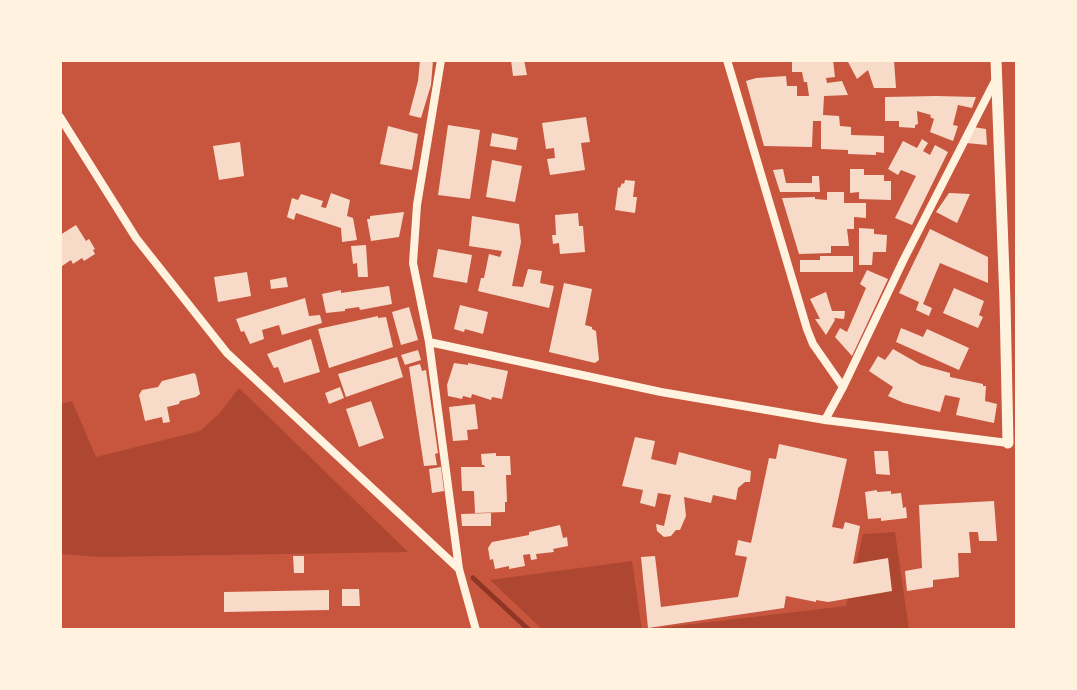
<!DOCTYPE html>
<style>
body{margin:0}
#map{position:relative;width:1077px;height:690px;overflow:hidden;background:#c8553d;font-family:Merriweather,serif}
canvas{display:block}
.frame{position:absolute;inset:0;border:62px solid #fff3e0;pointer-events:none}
</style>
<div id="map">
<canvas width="1077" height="690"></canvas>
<div class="frame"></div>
</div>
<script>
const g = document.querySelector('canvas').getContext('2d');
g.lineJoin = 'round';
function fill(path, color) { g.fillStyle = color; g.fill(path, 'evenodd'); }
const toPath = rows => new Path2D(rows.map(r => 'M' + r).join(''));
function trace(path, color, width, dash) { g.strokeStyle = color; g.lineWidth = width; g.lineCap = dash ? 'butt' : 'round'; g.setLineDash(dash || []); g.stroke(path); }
const green = toPath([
 [239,388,408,552,101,557,60,554,60,404,72,401,96,457,200,431,219,414],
 [895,532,909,630,543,630,490,580,632,561,642,630,846,606,863,534]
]);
const stream = toPath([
 [473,578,529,630]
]);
const building = toPath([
 [420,60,433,60,431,85,421,118,409,115,418,81],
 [511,60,524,60,527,75,513,76],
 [792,60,833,60,835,77,826,78,827,83,842,81,848,95,824,96,823,115,839,116,840,126,851,127,851,135,884,136,884,153,876,152,876,155,848,154,848,150,821,149,821,121,813,121,812,147,764,146,746,81,756,78,786,76,787,86,797,86,797,96,809,96,807,82,804,82,802,72,792,72],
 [847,60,894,60,896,88,874,88,868,70,857,79],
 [936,96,976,97,972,108,958,105,953,125,958,126,953,141,930,132,934,119,930,117,931,115,917,111,918,124,915,125,915,128,899,127,899,121,885,121,885,97],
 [586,117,590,142,581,143,585,170,550,175,547,159,555,158,554,148,546,149,542,123],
 [448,125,480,130,470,199,438,195],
 [388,126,418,134,412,170,380,164],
 [973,127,986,129,987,145,966,143],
 [492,133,518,138,516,150,490,146],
 [922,139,928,143,923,151,930,155,935,145,948,152,912,225,895,218,916,176,901,170,898,175,888,169,903,141,917,148],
 [240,142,244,176,219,180,213,146],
 [492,160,522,166,515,202,486,197],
 [783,169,786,183,812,183,812,176,819,176,820,192,780,192,773,170],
 [850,169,864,169,864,175,884,175,884,181,891,181,891,200,859,199,859,192,850,193],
 [625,180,635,181,633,197,637,197,635,213,615,210,618,187,620,188,622,183,624,184],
 [827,192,844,192,844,203,866,203,866,218,854,217,854,229,847,229,849,246,831,246,831,253,799,254,782,198,815,197,815,199,827,200],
 [331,193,350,200,347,216,353,218,357,240,342,242,341,228,296,213,294,220,287,217,292,198,298,200,301,194,323,201,321,207,326,208],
 [949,193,970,194,957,223,936,212],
 [404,212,399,237,371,241,367,219,370,219,370,216],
 [578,213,579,226,583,226,585,252,560,254,559,243,553,244,552,235,556,235,555,215],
 [472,216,519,224,521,242,512,286,523,287,528,269,542,271,540,283,554,286,549,308,478,291,481,278,484,278,489,254,500,257,502,251,469,246],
 [76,225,86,241,89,239,95,249,93,250,95,254,84,261,82,258,73,264,71,260,62,266,60,262,60,235],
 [859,228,874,229,874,234,887,235,886,252,873,252,872,265,859,265],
 [930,229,988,257,988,283,940,263,923,304,932,308,929,316,916,310,919,302,899,293],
 [366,245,368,277,358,277,357,263,353,264,351,246],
 [438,249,472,255,467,283,433,277],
 [820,256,853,256,853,272,800,272,800,260,820,260],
 [867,270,888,279,852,356,835,337,840,328,847,332,866,288,860,284],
 [247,272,251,296,218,302,214,277],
 [286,277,288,287,271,289,270,280],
 [564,283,592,289,585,325,592,327,592,329,596,331,599,360,595,363,549,352],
 [389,286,392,304,360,310,359,307,345,309,345,311,326,313,322,294,341,290,341,293],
 [954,288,984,301,979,315,983,317,978,328,943,313],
 [826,292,832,311,845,311,844,319,834,318,835,320,826,335,815,319,820,319,810,299],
 [305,298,309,316,320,315,322,323,282,335,279,325,262,330,264,339,250,344,244,331,241,332,236,319],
 [460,305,488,312,483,334,465,329,464,332,454,329],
 [409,307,418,340,401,345,392,312],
 [378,316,378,318,386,317,393,347,329,368,318,329],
 [901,328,923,337,927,329,969,348,959,370,896,342],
 [311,339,320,372,284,383,278,367,274,368,267,354],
 [893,349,921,365,950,373,950,377,983,384,983,386,986,386,985,401,997,404,994,423,956,415,960,398,945,395,940,412,904,403,888,396,893,387,869,371,878,356,885,360],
 [418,350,421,360,405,365,401,355],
 [397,357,403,377,346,397,338,374],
 [454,363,468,365,468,363,508,371,502,399,492,397,491,400,472,394,471,398,463,396,462,399,448,396,447,385],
 [420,364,422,371,426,370,438,453,435,454,437,465,424,466,409,367],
 [194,373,196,375,200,394,196,397,180,401,179,404,167,407,170,422,163,423,162,417,145,421,139,395,142,390,158,387,162,381],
 [340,387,344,398,329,404,325,393],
 [371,401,384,438,359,447,346,409],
 [475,404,478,429,467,430,468,440,453,441,449,407],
 [635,437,655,441,651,459,676,465,679,452,751,471,750,482,745,482,738,488,736,500,713,495,711,503,684,497,686,516,680,530,676,530,671,536,664,537,657,531,656,524,664,526,671,495,658,493,655,507,640,503,643,490,622,486],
 [779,444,847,459,832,527,843,529,845,522,860,526,853,564,888,558,892,591,828,602,816,600,816,602,786,596,784,608,648,628,641,557,655,556,661,607,738,597,747,557,735,555,738,540,751,543,769,458,776,459],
 [874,451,888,451,890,475,876,474],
 [496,453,496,456,510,456,511,475,506,475,507,502,505,502,505,512,475,513,474,491,462,491,461,467,485,467,484,465,482,465,481,454],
 [441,467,444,491,432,493,429,469],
 [877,490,877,492,891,491,891,494,901,493,903,508,906,507,907,518,881,521,881,518,868,519,865,492],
 [994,501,997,541,979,541,978,532,969,532,971,553,958,553,959,577,933,580,933,587,907,591,905,571,922,568,919,505],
 [491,513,491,526,462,526,461,514],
 [560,525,563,538,567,537,568,546,553,549,554,552,536,554,537,559,531,560,530,554,523,555,525,566,509,569,509,566,495,569,493,559,490,560,488,548,492,542,529,535,529,532],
 [293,556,304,556,304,573,294,573],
 [342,589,359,589,360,606,342,606],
 [329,590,329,610,224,612,224,592]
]);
const minor = toPath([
 [441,60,417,205,413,263,429,342,459,569,476,630],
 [727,60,807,329,813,344,843,387],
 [60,117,136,238,227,353,459,569],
 [429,342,661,392,825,420,1008,443],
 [825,420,843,387,904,259,995,81]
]);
const tertiary = toPath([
 [996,60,1005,302,1008,443]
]);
fill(green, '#ae4732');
trace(stream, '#8f3625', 5);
fill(building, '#f7dbc8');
trace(minor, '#fff3e0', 8);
trace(tertiary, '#fff3e0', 11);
</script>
